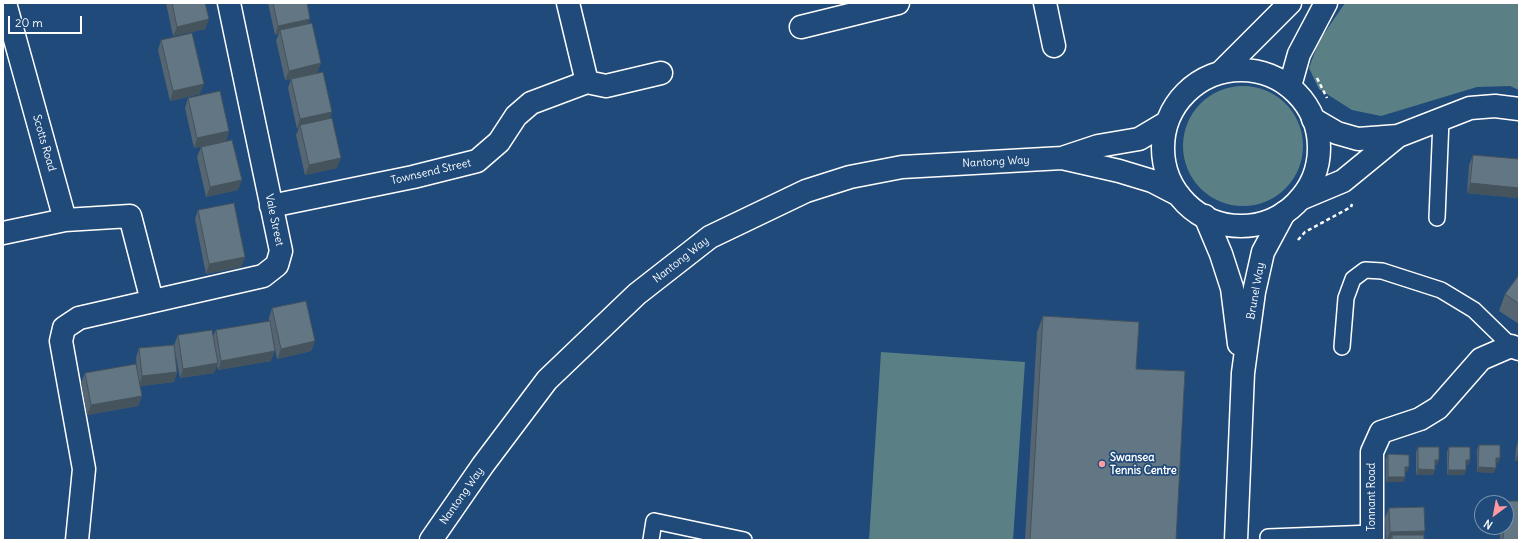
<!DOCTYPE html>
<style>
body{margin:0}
#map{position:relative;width:1522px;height:543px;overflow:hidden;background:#1f4a7a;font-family:Delius,sans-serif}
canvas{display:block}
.frame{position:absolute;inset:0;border:4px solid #fff;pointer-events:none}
.north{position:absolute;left:1474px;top:495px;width:40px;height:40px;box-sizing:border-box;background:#1f4a7a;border:1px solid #7992af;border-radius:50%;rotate:212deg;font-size:11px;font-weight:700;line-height:16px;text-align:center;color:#fff}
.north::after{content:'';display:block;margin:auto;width:14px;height:18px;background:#ff9aa2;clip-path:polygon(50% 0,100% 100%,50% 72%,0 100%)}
.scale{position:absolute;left:8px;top:16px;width:74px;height:18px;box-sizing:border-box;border:2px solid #fff;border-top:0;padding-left:5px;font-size:12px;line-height:14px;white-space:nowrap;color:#fff;-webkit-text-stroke:3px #1f4a7a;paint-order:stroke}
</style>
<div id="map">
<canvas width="1522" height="543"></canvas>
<div class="frame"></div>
<div class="north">N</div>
<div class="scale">20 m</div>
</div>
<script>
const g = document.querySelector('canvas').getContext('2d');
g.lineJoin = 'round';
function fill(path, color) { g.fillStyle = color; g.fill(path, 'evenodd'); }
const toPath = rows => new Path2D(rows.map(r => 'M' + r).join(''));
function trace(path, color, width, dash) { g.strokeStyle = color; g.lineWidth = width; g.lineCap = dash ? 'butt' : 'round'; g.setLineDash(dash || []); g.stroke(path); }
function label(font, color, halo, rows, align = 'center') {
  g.font = font + ' Delius,sans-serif'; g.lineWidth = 3.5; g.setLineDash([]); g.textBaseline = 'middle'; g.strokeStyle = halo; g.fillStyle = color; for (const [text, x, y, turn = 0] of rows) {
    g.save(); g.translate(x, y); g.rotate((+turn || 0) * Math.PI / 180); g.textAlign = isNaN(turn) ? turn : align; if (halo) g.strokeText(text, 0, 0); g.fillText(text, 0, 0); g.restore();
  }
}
const green = toPath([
 [1345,3,1519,3,1519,90,1510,86,1477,87,1381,116,1352,110,1319,89,1309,68,1319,41],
 '1183 146a60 60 0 1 1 120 0a60 60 0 1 1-120 0Z',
 [881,352,1025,362,1013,540,869,540]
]);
const path = toPath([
 [1317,78,1327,98],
 [1298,240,1305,232,1351,207,1352,204]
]);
const service = toPath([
 [1437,218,1441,120],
 [1342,347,1346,298,1353,279,1365,270,1382,271,1441,290,1474,310,1511,346],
 [1268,537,1372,533],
 [651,540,654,521,744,540]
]);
const minor = toPath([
 [5,3,65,220,130,216,152,301],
 [568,3,587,82,606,86,661,73],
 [1045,3,1054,46],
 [801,27,898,3],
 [1313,119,1337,133,1358,139,1398,136,1470,108,1495,106,1519,109],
 [1300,199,1343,181,1398,136],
 [271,206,413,177,477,161,499,142,516,116,531,103,587,82],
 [1205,216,1221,254,1232,288,1239,344],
 [3,233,65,220],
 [77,540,84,469,61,341,64,328,79,318,263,276,277,265,281,251,229,3],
 [1236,540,1243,373,1254,292,1263,252,1284,213],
 [1372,540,1372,452,1381,432,1420,419,1438,408,1481,359,1511,346,1519,349]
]);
const tertiary = toPath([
 '1163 148a78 78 0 1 1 156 0a78 78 0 1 1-156 0Z',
 [1221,72,1290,3],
 [1290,86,1299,54,1326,3],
 [1062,158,1119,171,1152,181,1179,195],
 [431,540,483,465,547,380,637,294,710,237,806,191,850,177,902,167,1062,158,1098,146,1139,139,1166,123]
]);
const wall = toPath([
 [166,3,205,3,209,19,205,29,173,36],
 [268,3,307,3,308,24,321,63,317,73,330,118,337,168,305,175,296,135,299,128,297,129,288,88,291,79,285,80,276,40,279,34,275,35],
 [161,40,200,94,170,101,158,50],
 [188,98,229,131,226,141,194,148,185,108],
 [201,147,238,190,206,197,197,157],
 [1473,155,1517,198,1467,193,1469,165],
 [198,210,245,257,241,267,206,274,195,219],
 [1519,275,1519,324,1499,311,1505,294],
 [272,308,315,341,311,351,277,359,272,333,271,361,218,370,217,365,214,373,180,378,174,346,177,372,174,382,140,386,142,396,138,406,87,415,81,383,85,373,137,372,136,358,139,348,174,345,178,335,213,336,216,330,269,321,269,318],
 [1043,316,1136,369,1176,540,1025,540,1037,332],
 [1519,438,1519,461,1515,461,1516,448],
 [1479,445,1500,458,1498,463,1496,463,1494,473,1477,472,1477,450],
 [1418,447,1439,460,1437,465,1435,465,1433,475,1416,475,1416,452],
 [1449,447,1470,460,1468,465,1466,465,1466,470,1464,475,1447,475,1447,452],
 [1388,454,1407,472,1405,472,1405,477,1403,482,1386,482,1386,459],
 [1504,501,1519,501,1519,540,1500,540,1500,527,1506,527,1506,503,1503,503],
 [1389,508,1423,535,1424,540,1386,540,1385,518]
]);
const shadedWall = toPath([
 [209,19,205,29,173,36,177,27],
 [310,19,307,28,280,30,279,34,275,35,278,26],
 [321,63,317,73,285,80,289,71],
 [204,84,200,94,170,101,173,91],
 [332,112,329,122,300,125,299,128,297,129,300,119],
 [229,131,226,141,194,148,197,138],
 [341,158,337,168,305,175,309,165],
 [242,180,238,190,206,197,210,187],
 [1470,183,1519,188,1519,192,1517,198,1467,193],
 [245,257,241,267,206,274,209,264],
 [315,341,311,351,277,359,281,349],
 [275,351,271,361,218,370,221,361],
 [218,363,214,373,180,378,183,369],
 [177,372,174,382,139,386,142,376],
 [142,396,138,406,87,415,91,405],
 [1519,451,1519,461,1515,461],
 [1496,458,1500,458,1498,463,1494,463],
 [1435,460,1439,460,1437,465,1433,465],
 [1466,460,1470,460,1468,465,1464,465],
 [1405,467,1409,467,1407,472,1403,472],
 [1478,467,1496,468,1494,473,1477,472],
 [1418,469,1435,470,1433,475,1416,475],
 [1448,470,1466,470,1464,475,1447,475],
 [1388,477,1405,477,1403,482,1386,482],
 [1425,531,1421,540,1392,535,1390,540,1387,540,1390,532]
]);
const building = toPath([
 [172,3,205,3,209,19,177,27,172,3],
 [273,3,307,3,310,19,278,26,273,3],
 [312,23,321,63,289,71,280,30,312,23],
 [192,33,204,84,173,91,161,40,192,33],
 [323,72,332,112,300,119,291,79,323,72],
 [220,91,229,131,197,138,188,98,220,91],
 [332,118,341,158,309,165,300,125,332,118],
 [232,140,242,180,210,187,201,147,232,140],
 [1473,155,1519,159,1519,188,1470,183,1473,155],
 [234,203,245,257,209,264,198,210,234,203],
 [1519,275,1519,304,1505,294,1519,275],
 [306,301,315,341,281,349,272,308,306,301],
 [1043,316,1139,322,1136,369,1185,371,1176,540,1030,540,1043,316],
 [270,321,275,351,221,361,216,330,270,321],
 [212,330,218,363,183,369,178,335,212,330],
 [174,345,177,372,142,376,139,348,174,345],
 [136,364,142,396,91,405,85,373,136,364],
 [1479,445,1500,445,1500,458,1496,458,1496,468,1478,467,1479,445],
 [1418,447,1439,447,1439,460,1435,460,1435,470,1418,469,1418,447],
 [1449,447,1470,447,1470,460,1466,460,1466,470,1448,470,1449,447],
 [1388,454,1409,455,1409,467,1405,467,1405,477,1388,477,1388,454],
 [1504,501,1519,501,1519,540,1503,540,1504,527,1506,527,1506,503,1504,503,1504,501],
 [1424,507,1425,531,1390,532,1389,508,1424,507],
 [1392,535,1424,535,1424,540,1392,540,1392,535]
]);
const markers = [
 [1102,464,4,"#ff9aa2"]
];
const streetNames = [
 ["Scotts Road",44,143,74],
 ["Nantong Way",996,162,-3],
 ["Townsend Street",431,172,-13],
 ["Vale Street",274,220,78],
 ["Nantong Way",681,260,-38],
 ["Brunel Way",1256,291,-80],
 ["Nantong Way",462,496,-55],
 ["Tonnant Road",1372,497,-90]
];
const poiNames = [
 ["Swansea",1110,458],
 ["Tennis Centre",1110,471]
];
fill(green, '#5a8086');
trace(service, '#fff', 18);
trace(minor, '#fff', 25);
trace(tertiary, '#fff', 25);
trace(path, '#fff', 2.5, [4, 3]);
trace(service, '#1f4a7a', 15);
trace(minor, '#1f4a7a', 22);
trace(tertiary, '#1f4a7a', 22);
fill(wall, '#556572');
fill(shadedWall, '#45535c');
fill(building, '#637684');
trace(building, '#45535c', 1);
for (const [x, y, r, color] of markers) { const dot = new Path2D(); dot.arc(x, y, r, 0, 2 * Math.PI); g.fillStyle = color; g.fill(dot); trace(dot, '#1f4a7a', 1.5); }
label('11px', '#fff', '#1f4a7a', streetNames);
label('bold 11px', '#fff', '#1f4a7a', poiNames, 'left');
</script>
